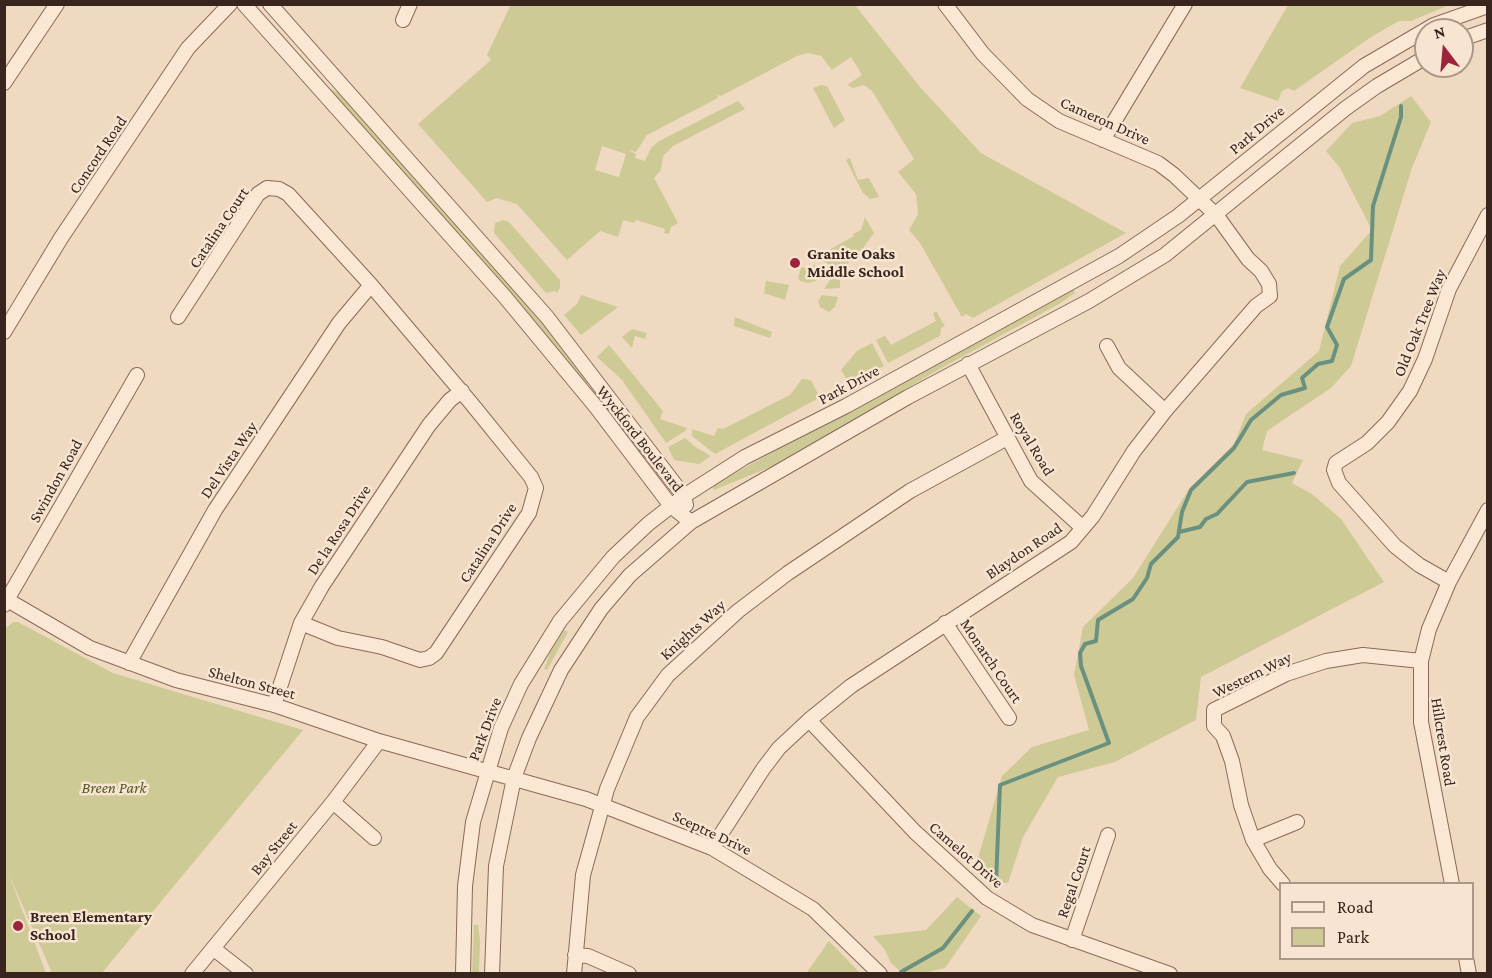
<!DOCTYPE html>
<style>
body{margin:0}
#map{position:relative;width:1492px;height:978px;overflow:hidden;background:#f0d9c1;font-family:"Crimson Pro",serif}
canvas{display:block}
.frame{position:absolute;inset:0;border:6px solid #39251d;pointer-events:none}
.legend{position:absolute;left:1279px;top:882px;width:195px;height:78px;box-sizing:border-box;background:#f7e5d1;border:2px solid #ab9889;margin:0;padding:8px 10px;list-style:none;font-size:18px;color:#39251d}
.legend li{display:flex;align-items:center;gap:12px;height:30px}
.legend b{width:30px;border:2px solid #ab9889}
.north{position:absolute;left:1414px;top:18px;width:60px;height:60px;box-sizing:border-box;background:#f7e5d1;border:2px solid #ab9889;border-radius:50%;rotate:344deg;font-size:16px;font-weight:700;line-height:24px;text-align:center;color:#39251d}
.north::after{content:'';display:block;margin:auto;width:21px;height:27px;background:#9c253d;clip-path:polygon(50% 0,100% 100%,50% 72%,0 100%)}
</style>
<div id="map">
<canvas width="1492" height="978"></canvas>
<div class="frame"></div>
<ul class="legend">
<li><b style="height:8px;background:#fae8d5"></b>Road</li>
<li><b style="height:16px;background:#ceca95"></b>Park</li>
</ul>
<div class="north">N</div>
</div>
<script>
const g = document.querySelector('canvas').getContext('2d');
g.lineJoin = 'round';
function fill(path, color) { g.fillStyle = color; g.fill(path, 'evenodd'); }
const toPath = rows => new Path2D(rows.map(r => 'M' + r).join(''));
function trace(path, color, width, dash) { g.strokeStyle = color; g.lineWidth = width; g.lineCap = dash ? 'butt' : 'round'; g.setLineDash(dash || []); g.stroke(path); }
function label(font, color, halo, rows, align = 'center') {
  g.font = font + ' "Crimson Pro",serif'; g.lineWidth = 5; g.setLineDash([]); g.textBaseline = 'middle'; g.strokeStyle = halo; g.fillStyle = color; for (const [text, x, y, turn = 0] of rows) {
    g.save(); g.translate(x, y); g.rotate((+turn || 0) * Math.PI / 180); g.textAlign = isNaN(turn) ? turn : align; if (halo) g.strokeText(text, 0, 0); g.fillText(text, 0, 0); g.restore();
  }
}
const green = toPath([
 [511,4,855,5,920,87,981,153,1126,233,973,318,966,314,962,317,920,243,909,230,918,214,916,194,898,172,914,159,872,91,864,85,853,88,847,85,862,75,851,57,832,70,821,56,808,53,797,56,721,96,717,95,718,98,647,135,636,152,628,150,636,154,635,158,645,161,651,148,659,141,738,101,745,109,673,146,663,156,661,170,654,178,678,223,671,227,669,234,664,233,665,229,636,220,634,223,623,220,618,237,600,231,567,260,517,204,497,198,487,202,418,124,491,60,487,55],
 [602,146,626,154,619,177,595,170],
 [1288,5,1288,4,1449,5,1411,21,1399,21,1371,37,1294,91,1288,88,1282,91,1278,101,1240,88],
 [821,85,827,86,845,120,834,128,813,88],
 [331,89,340,94,531,309,588,383,586,385,327,92],
 [1411,96,1431,122,1412,168,1351,366,1331,388,1267,431,1262,450,1303,460,1292,483,1312,494,1341,519,1384,582,1201,677,1196,720,1115,762,1058,777,1023,837,1008,883,996,882,976,865,1002,776,1032,747,1089,730,1074,675,1083,627,1133,578,1189,489,1234,444,1246,414,1319,351,1340,266,1372,230,1340,168,1326,151,1352,123,1380,116],
 [850,158,858,180,869,178,879,197,870,199,863,193,846,160],
 [865,217,874,233,863,248,851,257,844,273,823,261,813,259,854,236,853,234,861,230],
 [503,220,509,222,560,280,560,288,557,293,555,291,546,293,494,233,495,223],
 [816,265,840,280,840,288,824,289,832,277,827,275,827,279,820,272,816,275,818,280,808,283,800,281,798,278,801,268],
 [766,281,789,285,785,300,764,293],
 [1073,289,1075,293,1059,304,938,370,780,463,714,490,712,486,753,463],
 [581,295,618,307,581,335,564,315,577,304],
 [822,295,838,297,835,307,829,312,820,307,818,301],
 [936,311,945,326,941,328,940,336,888,363,876,340,885,336,891,345,936,321,933,314],
 [735,317,772,332,770,338,734,326],
 [632,329,647,333,645,339,635,336,632,348,622,337],
 [872,343,884,366,851,382,847,380,841,370,857,351],
 [609,345,663,411,660,419,687,428,685,431,666,443,622,380,597,357],
 [802,379,811,380,818,394,817,399,715,454,692,436,692,429,714,436,718,428,723,429,790,395],
 [685,438,694,446,711,456,699,464,674,460,668,447],
 [13,622,18,622,113,673,303,730,102,973,52,973,8,872,46,973,5,973,4,630],
 [564,630,568,632,547,670,544,669,550,653],
 [957,897,981,916,945,968,924,973,902,973,891,963,885,950,873,936,926,930],
 [474,925,478,925,480,941,479,973,472,973],
 [829,941,860,973,787,973,807,972]
]);
const stream = toPath([
 [1179,532,1200,527,1206,519,1217,514,1247,482,1294,473],
 [996,882,1000,785,1109,743,1081,666,1080,653,1085,644,1096,641,1098,620,1133,599,1147,578,1151,564,1178,537,1182,512,1191,490,1234,448,1251,420,1281,395,1305,388,1302,378,1318,364,1332,361,1337,345,1327,327,1344,279,1371,260,1373,206,1401,117,1401,106],
 [901,972,943,948,972,911]
]);
const minor = toPath([
 [244,4,505,297,596,407,671,506,691,522],
 [270,4,547,317,684,496,686,505],
 [403,20,410,4],
 [1462,39,1488,30],
 [4,83,57,4],
 [1103,140,1185,4],
 [178,317,258,194,267,188,279,189,288,194,371,285,471,403,531,477,536,488,529,513,436,653,429,658,420,660,382,647,338,638,301,623],
 [4,332,61,238,188,48,230,4],
 [1107,346,1119,368,1165,411],
 [968,364,1031,481,1083,528],
 [1449,582,1419,565,1395,546,1339,483,1334,470,1336,463,1367,443,1388,422,1410,391,1425,359,1449,289,1488,215],
 [4,598,90,648,176,680,274,705,379,741,586,799,712,848,813,909,880,974],
 [4,605,137,375],
 [945,623,1009,718],
 [129,663,215,510,339,323,371,285],
 [274,705,301,623,322,586,429,425,450,400,462,391],
 [809,720,915,832,987,898,1032,925,1170,974],
 [333,802,374,838],
 [1253,840,1297,822],
 [712,848,763,769,779,748,809,720,851,686,1071,542,1093,516,1134,451,1165,411,1256,306,1270,296,1269,284,1261,271,1248,259,1217,216,1174,175,1158,163,1059,121,1027,99,983,54,945,4],
 [1283,884,1270,869,1253,840,1241,805,1232,761,1223,736,1214,726,1214,710,1286,674,1326,661,1363,655,1421,661],
 [1452,884,1421,722,1421,661,1429,629,1449,582,1488,510],
 [1072,940,1108,835],
 [214,949,246,974],
 [575,955,588,956,629,974],
 [1466,958,1469,974],
 [192,974,333,802,379,741],
 [463,974,465,886,473,822,501,728,521,684,560,621,613,557,648,524,684,496,745,457,846,406,1119,256,1178,216,1364,66,1434,25,1488,6],
 [492,974,496,866,514,778,529,738,561,670,601,609,630,575,691,522,908,397,1089,301,1165,255,1346,108,1377,86,1426,57],
 [574,974,583,875,607,789,637,717,668,675,738,611,788,573,910,491,1007,438]
]);
const markers = [
 [795,263,6,"#9c253d"],
 [18,926,6,"#9c253d"]
];
const streetNames = [
 ["Cameron Drive",1105,121,24],
 ["Park Drive",1257,130,-40],
 ["Concord Road",98,155,-56],
 ["Catalina Court",219,228,-56],
 ["Old Oak Tree Way",1420,323,-68],
 ["Park Drive",849,385,-28],
 ["Wyckford Boulevard",640,439,52],
 ["Royal Road",1032,444,59],
 ["Del Vista Way",229,460,-56],
 ["Swindon Road",56,481,-61],
 ["De la Rosa Drive",339,530,-57],
 ["Catalina Drive",488,543,-57],
 ["Blaydon Road",1024,551,-34],
 ["Knights Way",693,630,-42],
 ["Monarch Court",991,661,56],
 ["Western Way",1252,675,-26],
 ["Shelton Street",252,683,15],
 ["Park Drive",485,729,-69],
 ["Hillcrest Road",1443,742,81],
 ["Sceptre Drive",712,833,25],
 ["Bay Street",274,848,-51],
 ["Camelot Drive",966,855,41],
 ["Regal Court",1074,882,-71]
];
const poiNames = [
 ["Granite Oaks",807,254],
 ["Middle School",807,272],
 ["Breen Elementary",30,917],
 ["School",30,935]
];
const parkNames = [
 ["Breen Park",114,788]
];
fill(green, '#ceca95');
trace(stream, '#6a9180', 4);
trace(minor, '#8a6958', 16);
trace(minor, '#fae8d5', 14);
for (const [x, y, r, color] of markers) { const dot = new Path2D(); dot.arc(x, y, r, 0, 2 * Math.PI); g.fillStyle = color; g.fill(dot); trace(dot, '#f7e5d1', 2); }
label('16px', '#39251d', '#f7e5d1', streetNames);
label('bold 16px', '#39251d', '#f7e5d1', poiNames, 'left');
label('italic 16px', '#535722', '#f7e5d1', parkNames);
</script>
